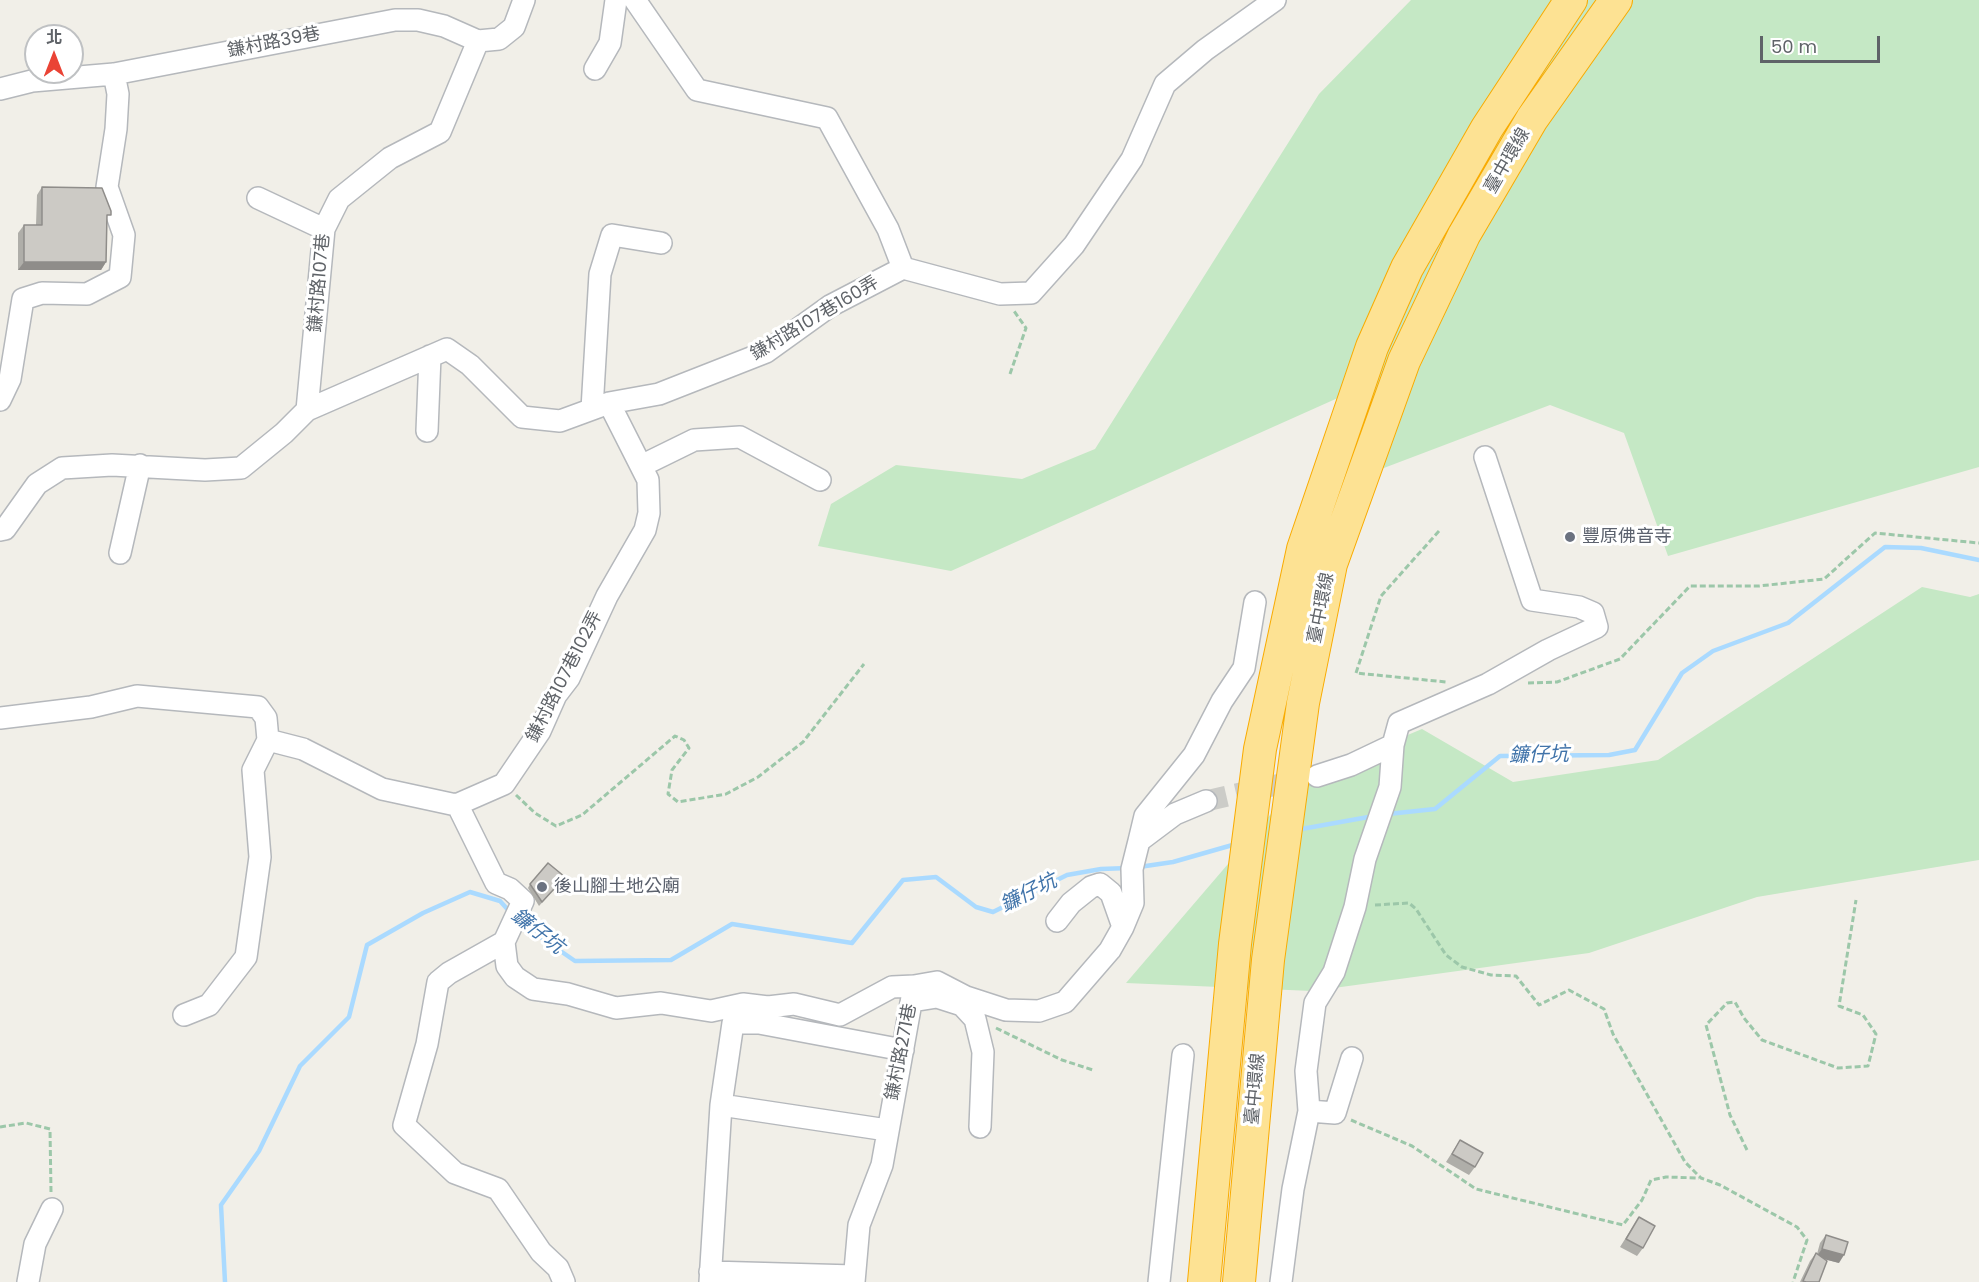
<!DOCTYPE html>
<meta charset="utf-8">
<style>
body{margin:0}
#map{position:relative;width:1979px;height:1282px;overflow:hidden;background:#f1efe8;font-family:Poppins,"Noto Sans TC",sans-serif}
canvas{display:block}
.north{position:absolute;left:24px;top:24px;width:60px;height:60px;box-sizing:border-box;background:#fff;border:2px solid #bfc1c3;border-radius:50%;rotate:0deg;font-size:16px;font-weight:700;line-height:24px;text-align:center;color:#5f6368}
.north::after{content:'';display:block;margin:auto;width:21px;height:27px;background:#ea4335;clip-path:polygon(50% 0,100% 100%,50% 72%,0 100%)}
.scale{position:absolute;left:1760px;top:36px;width:120px;height:27px;box-sizing:border-box;border:3px solid #5f6368;border-top:0;padding-left:8px;font-size:18px;line-height:21px;white-space:nowrap;color:#5f6368;-webkit-text-stroke:4px #fff;paint-order:stroke}
</style>
<div id="map">
<canvas width="1979" height="1282"></canvas>
<div class="north">北</div>
<div class="scale">50 m</div>
</div>
<script>
const g = document.querySelector('canvas').getContext('2d');
g.lineJoin = 'round';
function fill(path, color) { g.fillStyle = color; g.fill(path, 'evenodd'); }
const toPath = rows => new Path2D(rows.map(r => 'M' + r).join(''));
function trace(path, color, width, dash) { g.strokeStyle = color; g.lineWidth = width; g.lineCap = dash ? 'butt' : 'round'; g.setLineDash(dash || []); g.stroke(path); }
function label(font, color, halo, rows, align = 'center') {
  g.font = font + ' Poppins,"Noto Sans TC",sans-serif'; g.lineWidth = 6; g.setLineDash([]); g.textBaseline = 'middle'; g.strokeStyle = halo; g.fillStyle = color; for (const [text, x, y, turn = 0] of rows) {
    g.save(); g.translate(x, y); g.rotate((+turn || 0) * Math.PI / 180); g.textAlign = isNaN(turn) ? turn : align; if (halo) g.strokeText(text, 0, 0); g.fillText(text, 0, 0); g.restore();
  }
}
const green = toPath([
 [1411,0,1979,0,1979,467,1668,556,1624,433,1550,405,1368,474,1349,393,951,571,818,546,831,504,896,465,1022,479,1095,449,1319,94],
 [1922,587,1970,597,1979,594,1979,860,1757,897,1589,953,1312,991,1126,983,1300,780,1422,729,1513,782,1658,760]
]);
const stream = toPath([
 [1388,814,1435,809,1500,756,1609,755,1635,750,1682,673,1713,651,1788,623,1885,547,1921,548,1979,560],
 [1296,830,1374,816],
 [1139,867,1173,862,1236,844],
 [520,923,575,961,671,960,732,924,852,943,903,880,936,877,976,907,993,912,1067,875,1101,869,1128,868],
 [225,1282,221,1205,259,1151,300,1066,349,1017,367,945,423,913,470,892,500,901,510,912]
]);
const minorTunnel = toPath([
 [1206,801,1302,779]
]);
const path = toPath([
 [1010,374,1026,328,1014,311],
 [1439,531,1381,596,1356,673,1446,682],
 [1528,683,1557,682,1620,659,1690,586,1759,586,1824,579,1875,533,1979,543],
 [516,795,535,813,556,826,582,815,675,736,684,740,689,748,672,770,668,794,678,802,726,794,758,777,803,742,864,664],
 [1375,905,1409,903,1416,909,1446,955,1462,967,1491,975,1516,976,1539,1005,1569,990,1604,1009,1613,1034,1685,1162,1701,1178,1720,1185,1797,1227,1807,1240,1793,1282],
 [996,1028,1062,1060,1093,1070],
 [1351,1120,1412,1146,1476,1189,1623,1225,1642,1200,1651,1180,1666,1177,1699,1178],
 [0,1127,26,1123,50,1129,51,1192],
 [1747,1150,1730,1115,1706,1025,1727,1003,1735,1002,1744,1018,1762,1040,1838,1068,1868,1066,1876,1034,1863,1015,1839,1006,1856,900]
]);
const minor = toPath([
 [635,0,697,90,827,118,888,229,903,268],
 [595,69,610,43,616,0],
 [0,89,32,81,114,74,395,20,418,20,444,26,478,41,499,39,514,27,524,0],
 [258,198,324,229],
 [0,400,10,379,23,299,42,293,87,294,120,277,124,235,107,187,116,129,118,94,114,74],
 [592,409,600,274,612,235,661,243],
 [307,410,447,349,470,365,522,417,560,421,609,403,659,394,766,352,830,306,903,268,1000,294,1031,293,1074,245,1132,159,1165,84,1205,50,1275,0],
 [427,431,430,356],
 [641,466,694,440,740,437,820,480],
 [0,530,5,529,37,484,62,468,112,465,205,470,241,468,284,433,307,410,324,229,339,199,390,158,440,132,478,41],
 [120,553,140,465],
 [0,718,91,707,137,696,258,707,266,718,268,740,253,770,260,857,246,957,209,1005,184,1015],
 [268,740,303,749,382,789,456,805,504,784,540,731,556,695,569,678,607,596,645,530,649,513,648,480,609,403],
 [1317,776,1351,765,1393,745,1399,723,1488,684,1548,650,1597,627,1593,613,1579,607,1532,600,1485,457],
 [457,804,496,883,510,889,523,901,504,942,507,966,515,977,533,989,568,994,616,1008,661,1003,711,1011,743,1004,768,1007,794,1004,840,1015,892,987,914,986],
 [1139,841,1145,816,1194,755,1222,701,1244,668,1255,602],
 [1057,921,1071,903,1091,887,1100,884,1111,893,1123,927],
 [504,942,449,973,438,982,427,1044,404,1125,455,1173,498,1189,541,1252,558,1268,564,1282],
 [912,1001,937,997,962,1005,975,1019,983,1052,980,1127],
 [721,1105,887,1130],
 [1309,1111,1335,1113,1352,1058],
 [710,1272,854,1276],
 [28,1282,35,1244,52,1209],
 [710,1282,721,1105,733,1023,759,1023,903,1050],
 [854,1282,859,1225,882,1165,914,986,937,982,966,997,1006,1010,1039,1011,1065,1002,1110,950,1123,927,1133,903,1132,869,1139,841,1175,814,1206,801],
 [1159,1282,1183,1055],
 [1281,1282,1293,1189,1309,1111,1306,1071,1315,1003,1334,972,1355,907,1365,859,1390,787,1393,745]
]);
const highway = toPath([
 [1204,1282,1235,944,1260,749,1303,549,1372,347,1407,268,1487,128,1571,0],
 [1239,1282,1268,960,1303,703,1331,564,1404,361,1464,235,1532,119,1616,0]
]);
const wall = toPath([
 [42,187,107,221,106,262,101,270,18,270,18,233,24,225,36,225,37,195],
 [562,881,539,906,528,888,530,884],
 [1460,1140,1475,1167,1469,1175,1446,1162],
 [1639,1217,1643,1248,1637,1256,1620,1247],
 [1826,1235,1839,1263,1824,1259,1819,1282,1800,1282,1810,1261,1816,1253,1817,1254,1820,1243]
]);
const shadedWall = toPath([
 [24,262,106,262,101,270,18,270],
 [1822,1249,1844,1255,1839,1263,1816,1257]
]);
const building = toPath([
 [42,187,102,188,111,211,111,215,107,215,106,262,24,262,24,225,42,225,42,187],
 [548,863,565,877,542,902,530,884,548,863],
 [1460,1140,1483,1153,1475,1167,1452,1154,1460,1140],
 [1639,1217,1655,1226,1643,1248,1626,1239,1639,1217],
 [1826,1235,1848,1242,1844,1255,1822,1249,1826,1235],
 [1816,1253,1827,1261,1819,1282,1806,1282,1803,1281,1816,1253]
]);
const markers = [
 [1570,537,6,"#6b7280"],
 [542,887,6,"#6b7280"]
];
const streetNames = [
 ["鎌村路39巷",274,43,-11],
 ["臺中環線",1508,161,-60],
 ["鎌村路107巷",320,283,-85],
 ["鎌村路107巷160弄",815,319,-31],
 ["臺中環線",1322,608,-79],
 ["鎌村路107巷102弄",565,677,-63],
 ["鎌村路271巷",902,1052,-79],
 ["臺中環線",1256,1089,-85]
];
const worshipNames = [
 ["豐原佛音寺",1582,537],
 ["後山腳土地公廟",554,887]
];
const waterNames = [
 ["鐮仔坑",1539,756,-1],
 ["鐮仔坑",1029,894,-27],
 ["鐮仔坑",537,932,38]
];
fill(green, '#c5e8c5');
trace(stream, '#aadaff', 4.5);
trace(minorTunnel, '#ccccc8', 21, [21, 10]);
trace(minor, '#b5b8bc', 24);
trace(highway, '#f9ab00', 34);
trace(path, '#9cc7a9', 3, [6, 3]);
trace(minor, '#fff', 21);
trace(highway, '#fde293', 32);
fill(wall, '#afaea9');
fill(shadedWall, '#8f8d8a');
fill(building, '#cccac5');
trace(building, '#8f8d8a', 1.5);
for (const [x, y, r, color] of markers) { const dot = new Path2D(); dot.arc(x, y, r, 0, 2 * Math.PI); g.fillStyle = color; g.fill(dot); trace(dot, '#fff', 2); }
label('18px', '#5f6368', '#fff', streetNames);
label('18px', '#5b616d', '#fff', worshipNames, 'left');
label('italic 20px', '#4174aa', '#fff', waterNames);
</script>
